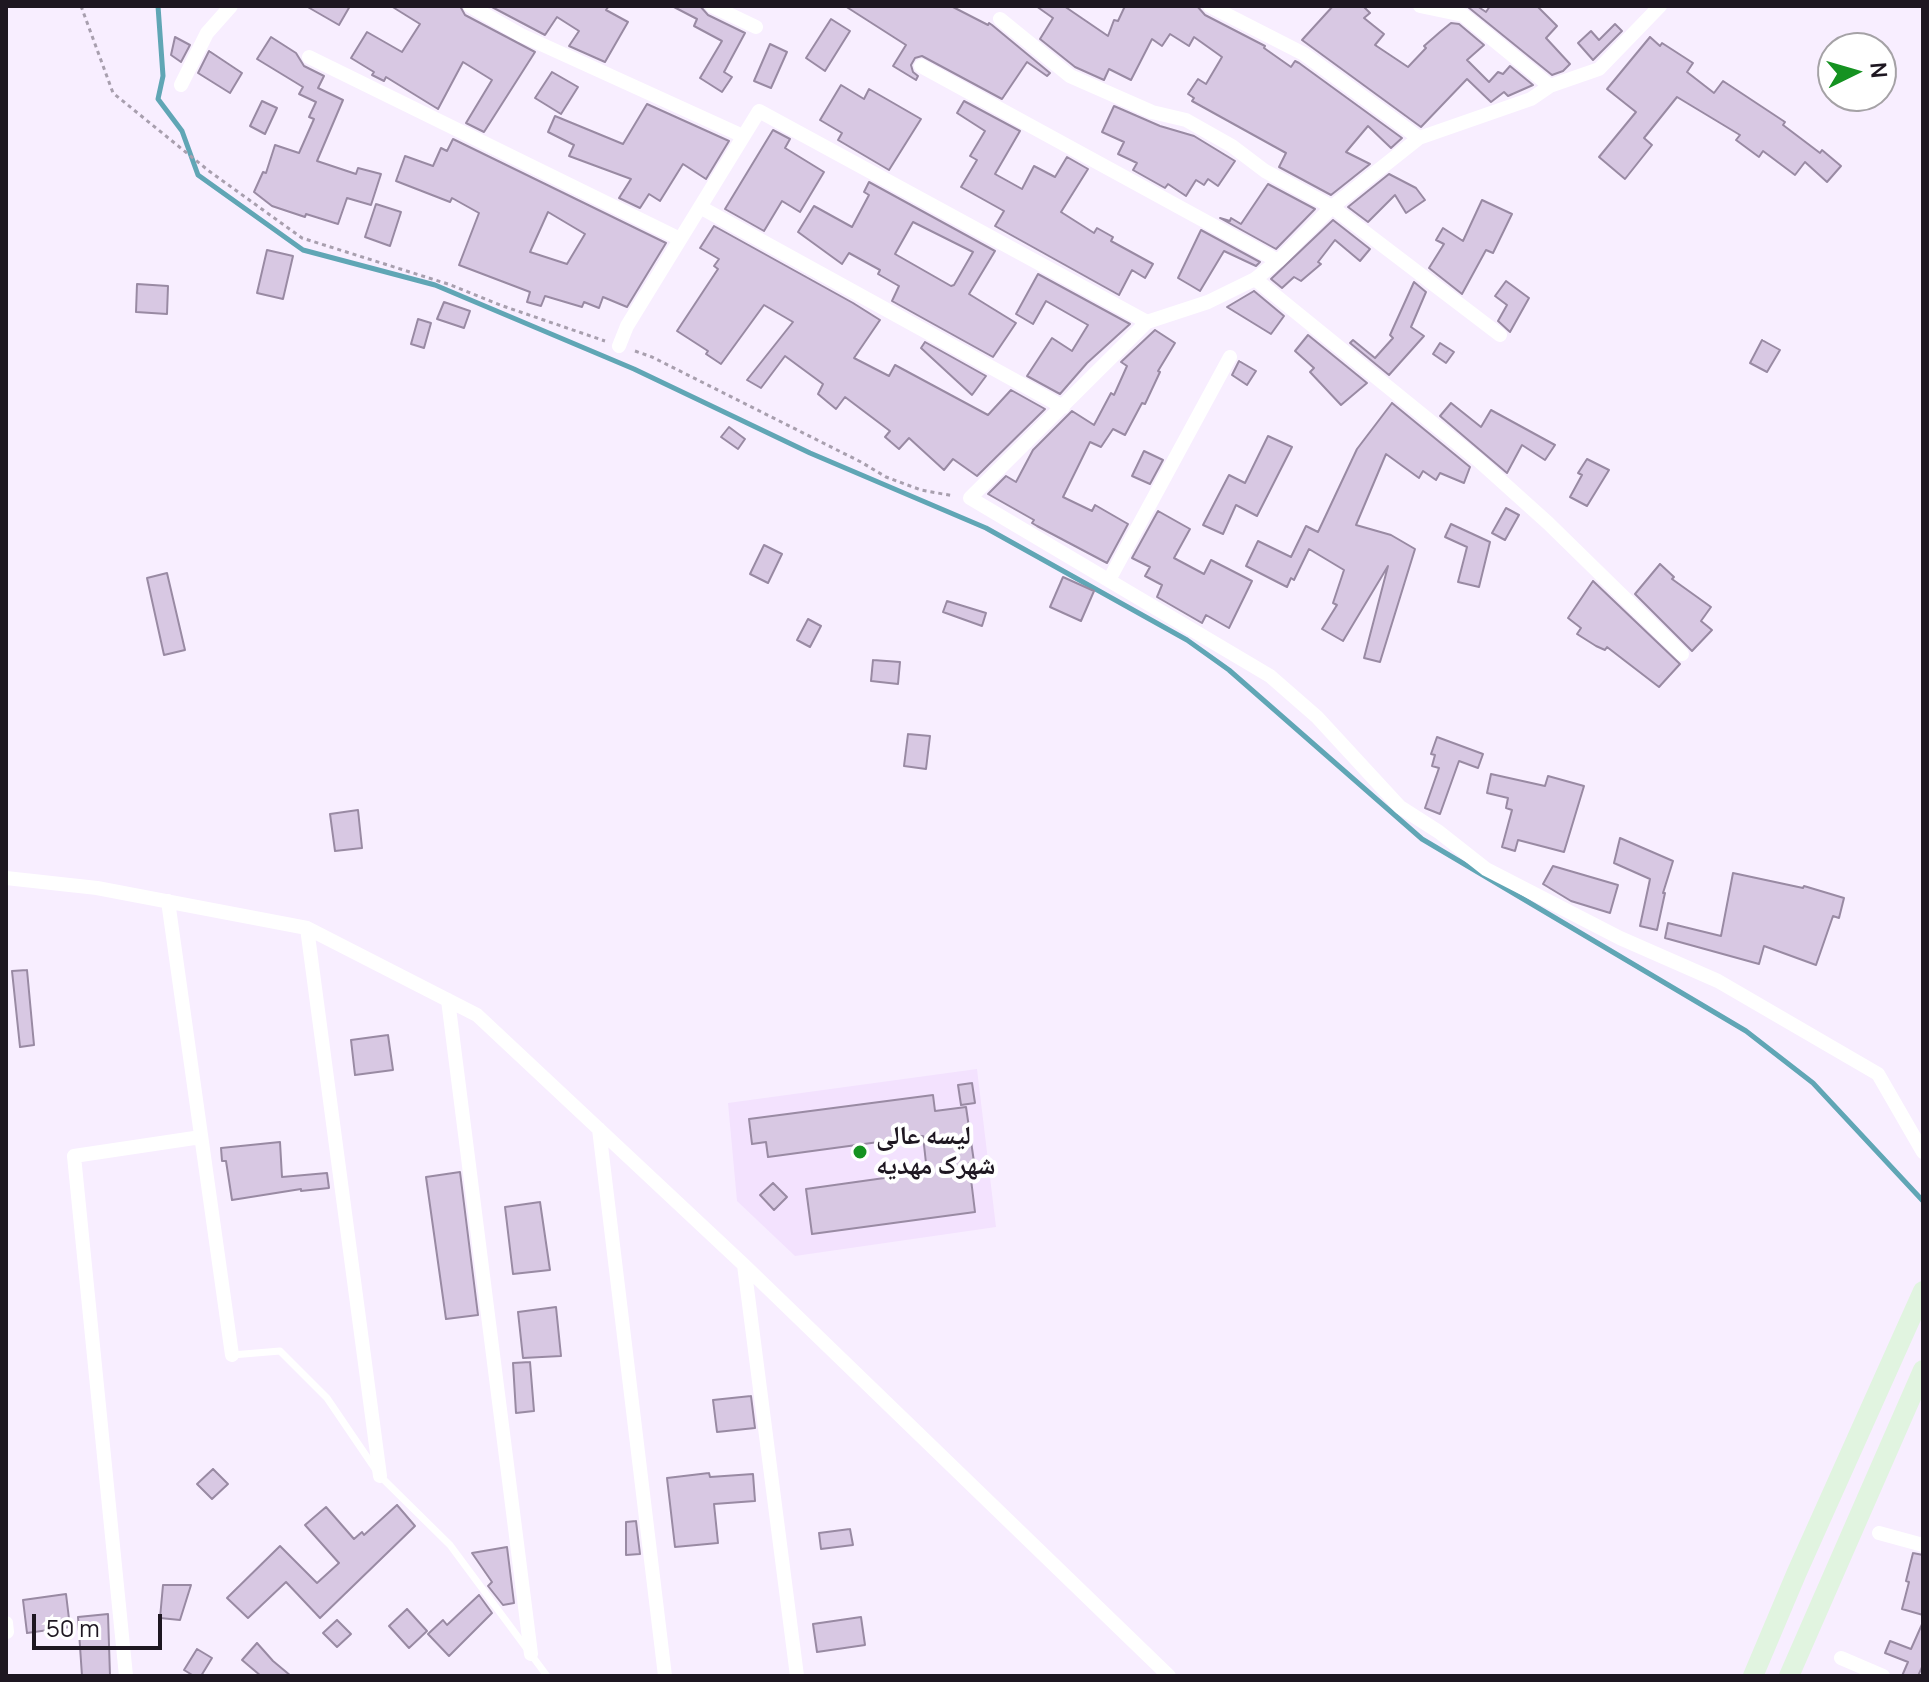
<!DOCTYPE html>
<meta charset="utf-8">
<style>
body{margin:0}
#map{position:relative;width:1929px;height:1682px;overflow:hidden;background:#f8eeff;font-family:Manrope,sans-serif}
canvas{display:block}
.frame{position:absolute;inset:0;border:8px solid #1e1721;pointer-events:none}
.north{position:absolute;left:1817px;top:32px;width:80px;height:80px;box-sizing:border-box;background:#fff;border:2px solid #a5a2a6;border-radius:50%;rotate:85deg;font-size:22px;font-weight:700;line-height:32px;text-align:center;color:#1e1721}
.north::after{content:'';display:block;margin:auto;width:28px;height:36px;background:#159221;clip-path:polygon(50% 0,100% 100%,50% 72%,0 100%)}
.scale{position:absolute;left:32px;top:1614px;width:130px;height:36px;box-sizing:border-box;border:4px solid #1e1721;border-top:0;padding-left:10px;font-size:24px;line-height:28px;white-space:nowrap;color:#1e1721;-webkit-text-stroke:6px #fff;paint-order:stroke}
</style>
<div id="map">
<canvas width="1929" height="1682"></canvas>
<div class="frame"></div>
<div class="north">N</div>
<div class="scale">50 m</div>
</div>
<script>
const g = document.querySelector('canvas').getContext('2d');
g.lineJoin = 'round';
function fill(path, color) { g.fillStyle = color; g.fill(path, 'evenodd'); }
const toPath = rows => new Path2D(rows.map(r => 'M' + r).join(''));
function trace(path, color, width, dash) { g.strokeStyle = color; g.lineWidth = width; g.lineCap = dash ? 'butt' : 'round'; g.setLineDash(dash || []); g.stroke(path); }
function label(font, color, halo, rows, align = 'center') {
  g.font = font + ' Manrope,"Noto Naskh Arabic",sans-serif'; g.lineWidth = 8; g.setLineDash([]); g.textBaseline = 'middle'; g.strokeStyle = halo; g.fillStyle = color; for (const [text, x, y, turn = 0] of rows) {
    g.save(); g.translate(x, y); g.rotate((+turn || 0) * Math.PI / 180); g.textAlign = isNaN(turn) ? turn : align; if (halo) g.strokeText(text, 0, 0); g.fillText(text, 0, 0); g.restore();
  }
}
const built = toPath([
 [977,1069,996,1227,795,1256,737,1201,728,1103]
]);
const stream = toPath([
 [158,6,163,76,158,99,182,131,198,175,303,250,435,285,634,369,810,453,986,528,1187,640,1229,670,1422,839,1746,1031,1813,1083,1923,1201]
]);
const building = toPath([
 [306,6,350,6,339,25,306,6],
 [391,6,460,6,465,15,535,52,484,132,466,123,492,80,463,62,438,109,386,77,384,81,372,75,374,72,351,58,367,32,402,52,420,24,391,6],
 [490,6,609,6,606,10,628,22,605,62,569,46,579,31,557,17,545,35,490,6],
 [672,6,700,6,708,15,745,33,724,72,732,77,722,92,700,78,722,41,694,26,697,19,672,6],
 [845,6,951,6,988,25,989,23,992,25,1050,73,1047,76,1027,62,1002,99,922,56,915,58,911,65,913,72,918,76,916,80,893,66,906,45,845,6],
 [1036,6,1064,6,1108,36,1114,20,1118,21,1125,6,1197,6,1205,15,1265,46,1264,48,1291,67,1295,61,1299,63,1402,138,1391,148,1368,126,1346,152,1370,164,1331,195,1279,167,1286,153,1192,101,1194,98,1188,94,1198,79,1206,84,1222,57,1194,37,1189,46,1170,34,1162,46,1152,39,1131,80,1109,69,1104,80,1075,67,1040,39,1053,18,1036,6],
 [1333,6,1363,6,1370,13,1364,18,1384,34,1375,45,1408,67,1426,48,1424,46,1440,32,1451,23,1459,24,1484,45,1467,60,1489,82,1498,72,1503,74,1510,66,1533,85,1508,96,1504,92,1491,102,1467,79,1421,127,1302,40,1333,6],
 [1477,6,1486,12,1490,6,1537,6,1557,26,1546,38,1570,64,1563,71,1552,75,1468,7,1477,6],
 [831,19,850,31,825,71,806,58,831,19],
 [1615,24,1622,31,1593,60,1578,43,1591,31,1599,40,1615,24],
 [175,37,190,45,181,62,171,55,175,37],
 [271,37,296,53,304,66,324,76,318,88,343,100,317,161,356,174,358,168,381,174,371,205,347,198,338,224,306,214,305,217,272,206,254,192,263,172,266,173,275,145,299,153,314,119,309,117,316,102,299,94,303,87,257,59,271,37],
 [1650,37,1660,46,1662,43,1693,63,1687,72,1714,93,1723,81,1785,122,1783,125,1820,153,1822,150,1841,166,1827,182,1805,162,1795,175,1763,151,1759,157,1736,140,1740,135,1677,97,1644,138,1652,145,1625,179,1599,157,1636,112,1607,89,1650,37],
 [770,44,787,52,771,88,754,81,770,44],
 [209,51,242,73,230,93,198,73,209,51],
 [552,72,578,87,561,114,535,98,552,72],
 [841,85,864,99,869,89,921,119,889,170,838,140,842,133,820,120,841,85],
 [262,101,277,108,265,134,250,126,262,101],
 [964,101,1020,131,995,174,1022,189,1034,166,1055,177,1067,157,1088,169,1061,212,1094,233,1097,228,1113,237,1111,241,1153,264,1145,278,1132,270,1119,295,995,226,1004,211,961,187,977,160,970,156,985,131,957,113,964,101],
 [647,104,729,141,706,179,683,164,660,201,649,194,640,208,619,198,631,179,569,156,574,145,548,132,555,116,623,144,647,104],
 [1114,106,1160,126,1194,136,1235,161,1218,186,1208,179,1204,185,1196,180,1186,196,1168,184,1165,188,1133,170,1137,163,1118,154,1124,142,1102,132,1114,106],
 [773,130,790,139,785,148,824,172,800,212,782,201,764,231,725,209,773,130],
 [453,139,666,243,627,307,603,297,599,308,584,302,582,307,545,296,541,306,527,302,530,292,459,265,479,213,452,198,450,202,396,181,405,156,433,166,441,148,447,151,453,139],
 [548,212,585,234,567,264,530,252,548,212],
 [1389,174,1416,188,1425,200,1406,213,1395,195,1368,222,1348,207,1389,174],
 [869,182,995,251,969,294,1016,323,993,357,892,301,899,286,878,274,880,270,849,253,842,264,798,232,814,206,852,227,869,195,864,192,869,182],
 [913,222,973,252,954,285,951,286,895,254,913,222],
 [1268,184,1315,209,1276,249,1220,218,1230,221,1231,218,1241,224,1268,184],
 [1482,200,1512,214,1493,253,1486,250,1462,294,1429,268,1444,244,1436,240,1443,228,1463,241,1482,200],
 [376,204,401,212,390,246,365,237,376,204],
 [1333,220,1370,249,1360,261,1335,240,1318,262,1321,264,1301,281,1294,277,1282,288,1271,279,1333,220],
 [714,226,853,303,880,320,854,358,889,376,895,365,988,415,1011,390,1045,409,977,476,953,459,944,470,909,438,899,449,885,437,890,431,845,397,836,409,818,394,823,384,785,356,761,388,747,380,793,322,764,305,721,364,706,354,708,351,677,331,718,269,714,266,719,259,700,248,714,226],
 [1201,230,1260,262,1256,266,1224,251,1200,291,1190,285,1178,278,1201,230],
 [267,250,293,256,283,299,257,293,267,250],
 [1038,274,1130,324,1087,363,1060,394,1027,376,1052,338,1072,351,1088,325,1046,301,1033,324,1016,314,1038,274],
 [1506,281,1529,298,1510,332,1498,321,1507,305,1495,296,1506,281],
 [1414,282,1426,292,1411,327,1424,336,1389,375,1350,343,1353,340,1375,358,1393,338,1390,335,1414,282],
 [137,284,168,286,167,314,136,312,137,284],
 [1254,291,1284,316,1271,334,1227,307,1254,291],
 [444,302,470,311,464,328,437,319,444,302],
 [418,319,431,323,424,348,411,344,418,319],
 [1155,330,1175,343,1158,371,1160,372,1145,404,1142,403,1125,435,1113,429,1101,447,1090,442,1063,497,1092,511,1095,505,1128,524,1107,563,1037,526,1032,523,1034,520,988,494,1006,476,1016,482,1033,450,1072,411,1094,425,1111,393,1114,395,1127,366,1121,362,1155,330],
 [1308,335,1367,383,1341,405,1310,372,1314,368,1295,351,1308,335],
 [1762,340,1780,350,1767,372,1750,363,1762,340],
 [925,342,986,376,972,395,921,348,925,342],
 [1440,343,1454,352,1446,363,1433,354,1440,343],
 [1239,361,1256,371,1247,385,1232,375,1239,361],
 [1392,403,1470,467,1464,483,1440,473,1436,480,1423,471,1419,478,1386,454,1356,525,1391,535,1415,549,1380,662,1364,658,1388,566,1343,641,1322,629,1337,605,1333,603,1344,570,1309,549,1294,580,1291,578,1287,587,1246,566,1258,541,1291,557,1306,526,1318,532,1357,449,1392,403],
 [1451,403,1481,427,1491,410,1555,445,1545,460,1522,445,1507,473,1440,416,1451,403],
 [729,427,745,439,738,449,721,437,729,427],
 [1268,436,1292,447,1257,516,1236,505,1223,534,1203,525,1229,475,1245,483,1268,436],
 [1144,451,1163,460,1150,484,1132,476,1144,451],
 [1587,459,1609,470,1587,506,1570,497,1582,475,1578,473,1587,459],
 [1506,508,1519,515,1505,540,1492,533,1506,508],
 [1158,511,1190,529,1174,558,1204,574,1211,560,1252,581,1229,628,1206,615,1202,623,1157,597,1162,585,1145,576,1150,567,1132,558,1158,511],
 [1451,524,1490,542,1479,587,1458,582,1467,547,1445,537,1451,524],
 [764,545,782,554,768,583,750,574,764,545],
 [1660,564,1674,577,1672,579,1711,607,1701,621,1712,630,1692,651,1635,594,1660,564],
 [167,573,185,650,164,655,147,578,167,573],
 [1063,577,1094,591,1081,621,1050,607,1063,577],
 [1593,581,1680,664,1659,687,1607,647,1605,650,1596,646,1577,634,1581,628,1568,618,1593,581],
 [947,601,986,613,982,626,943,612,947,601],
 [808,619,821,626,810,647,797,640,808,619],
 [873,660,900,662,898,684,871,681,873,660],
 [908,734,930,736,926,769,904,766,908,734],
 [1437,737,1483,754,1478,768,1459,761,1440,814,1425,808,1439,768,1432,766,1435,755,1431,754,1437,737],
 [1491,774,1545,786,1548,776,1584,786,1564,852,1518,840,1515,851,1502,847,1512,810,1506,808,1508,798,1487,793,1491,774],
 [358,810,362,848,335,851,330,814,358,810],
 [1620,838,1673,861,1663,893,1665,893,1657,930,1640,926,1650,879,1614,863,1620,838],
 [1553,866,1618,885,1610,913,1571,901,1543,884,1553,866],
 [1733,873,1803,888,1804,886,1844,898,1839,918,1833,916,1816,965,1764,946,1759,964,1665,938,1668,923,1721,936,1733,873],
 [27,970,34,1045,20,1047,12,971,27,970],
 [388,1035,393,1070,355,1075,351,1040,388,1035],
 [972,1083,975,1103,961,1105,958,1085,972,1083],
 [933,1095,935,1111,966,1107,974,1162,969,1163,975,1212,812,1234,806,1189,927,1172,923,1136,768,1157,766,1142,752,1144,749,1119,933,1095],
 [280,1142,282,1177,327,1173,329,1188,301,1191,301,1189,232,1200,226,1161,222,1161,221,1148,280,1142],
 [460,1172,478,1315,446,1319,426,1177,460,1172],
 [773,1183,787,1197,774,1210,760,1195,773,1183],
 [540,1202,550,1270,513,1274,505,1207,540,1202],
 [556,1307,561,1356,523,1358,518,1312,556,1307],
 [530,1362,534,1411,516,1413,513,1363,530,1362],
 [751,1396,755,1428,717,1432,713,1400,751,1396],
 [213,1469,228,1484,212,1499,197,1484,213,1469],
 [709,1473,710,1477,753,1474,755,1501,714,1504,718,1543,675,1547,667,1478,709,1473],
 [397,1505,415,1526,320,1618,286,1582,248,1618,227,1598,280,1546,317,1583,339,1563,305,1525,326,1507,354,1539,362,1532,364,1535,397,1505],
 [636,1521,640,1554,626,1555,626,1522,636,1521],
 [850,1529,853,1545,821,1549,819,1533,850,1529],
 [507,1547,514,1603,503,1605,488,1586,492,1582,472,1553,507,1547],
 [1913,1553,1923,1555,1923,1615,1902,1609,1909,1582,1906,1581,1913,1553],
 [163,1585,191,1585,180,1620,160,1618,163,1585],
 [66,1594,70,1627,27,1633,23,1600,66,1594],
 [479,1595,492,1613,449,1656,428,1634,443,1620,447,1625,479,1595],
 [407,1609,427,1631,409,1648,389,1626,407,1609],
 [108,1614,110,1676,82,1676,78,1617,108,1614],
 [861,1617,865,1645,817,1652,813,1624,861,1617],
 [337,1620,351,1634,337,1647,323,1633,337,1620],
 [1923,1622,1923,1665,1918,1676,1902,1676,1908,1662,1885,1653,1890,1641,1911,1649,1923,1622],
 [257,1643,273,1661,291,1676,261,1676,242,1660,257,1643],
 [197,1649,212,1658,201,1676,194,1676,184,1670,197,1649]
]);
const path = toPath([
 [81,6,113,93,209,171,302,238,448,284,500,305,605,341],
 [635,351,652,357,861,462,886,477,921,490,954,496]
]);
const lane = toPath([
 [232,1355,280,1351,327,1398,380,1476,450,1545,547,1676]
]);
const street = toPath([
 [470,6,521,35,743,136],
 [712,6,756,27],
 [1210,6,1304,54,1419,138],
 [1420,6,1463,15,1550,86],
 [1660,6,1599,69,1550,86,1531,99,1419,138,1332,207,1278,261,1255,279,1208,302,1147,322,970,498,1270,676,1317,717,1400,807,1439,832,1486,869,1620,938,1718,981,1878,1074,1923,1152],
 [1000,19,1070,76,1152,112,1186,120,1232,146,1265,171,1332,207,1500,335],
 [309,57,680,239],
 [921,66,1278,261],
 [181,85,207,33,231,6],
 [700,207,1063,407],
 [1255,279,1478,460,1548,523,1682,654],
 [619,346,627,326,759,111,1147,322],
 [1109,580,1230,357],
 [6,878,97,888,307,928,477,1015,744,1265,1169,1676],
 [168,901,232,1355],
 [307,928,380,1476],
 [448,1000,531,1654],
 [599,1129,665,1676],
 [744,1265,797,1676],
 [1879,1533,1923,1545],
 [6,1623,7,1632],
 [1841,1658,1883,1676],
 [126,1676,74,1156,201,1137]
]);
const secondary = toPath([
 [1753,1676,1797,1572,1923,1291],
 [1789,1676,1923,1370]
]);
const markers = [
 [860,1152,8,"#159221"]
];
const poiNames = [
 ["لیسه عالی",876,1137],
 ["شهرک مهدیه",876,1167]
];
fill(built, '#f3e2fe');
trace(stream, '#60a6b5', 5);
fill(building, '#d8c8e3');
trace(building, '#998aa3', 2);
trace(path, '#a89fae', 3, [4, 4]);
trace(lane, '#fff', 7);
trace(street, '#fff', 14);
trace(secondary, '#e1f4e0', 20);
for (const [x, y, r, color] of markers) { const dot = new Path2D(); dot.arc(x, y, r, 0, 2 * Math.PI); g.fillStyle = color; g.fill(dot); trace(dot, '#fff', 3); }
label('bold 26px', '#1e1721', '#fff', poiNames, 'left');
</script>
